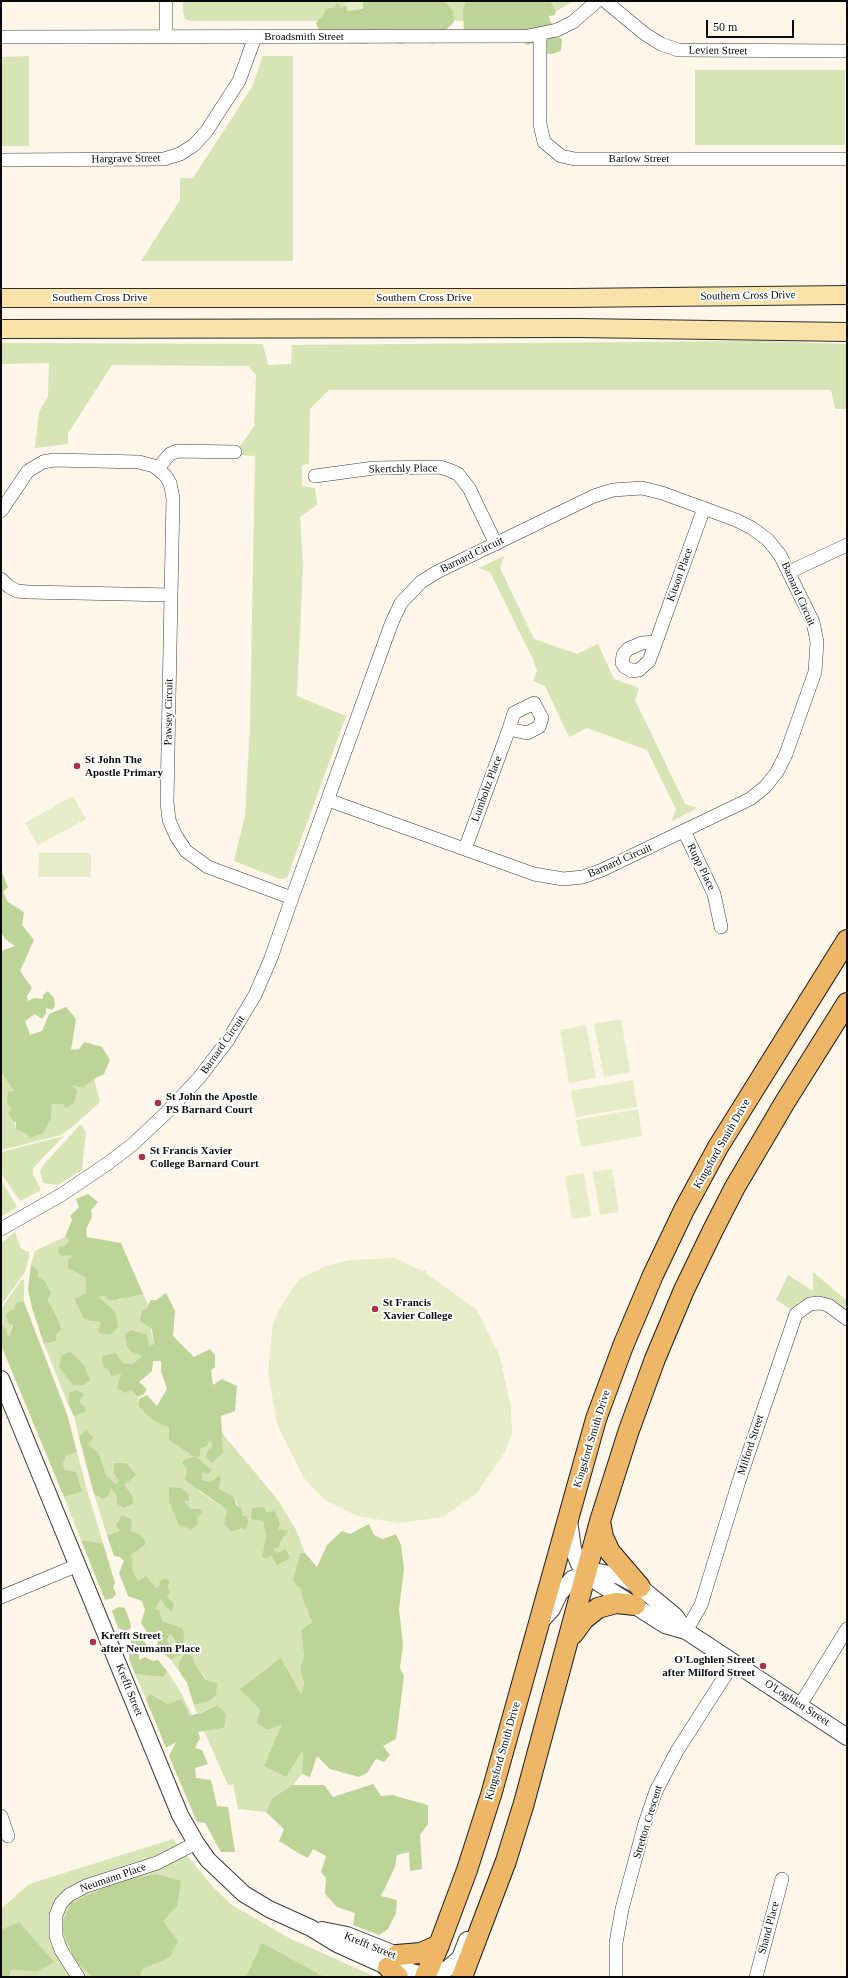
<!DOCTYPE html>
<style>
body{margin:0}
#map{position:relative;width:848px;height:1978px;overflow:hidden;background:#fdf6e9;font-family:"Times New Roman",serif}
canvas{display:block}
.frame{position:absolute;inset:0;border:2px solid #0a0a0a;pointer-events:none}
.scale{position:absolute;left:706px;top:20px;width:88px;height:18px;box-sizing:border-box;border:2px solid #0a0a0a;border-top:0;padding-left:5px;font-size:12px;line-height:14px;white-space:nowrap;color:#0a0a0a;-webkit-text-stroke:3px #fff;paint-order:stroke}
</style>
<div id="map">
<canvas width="848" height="1978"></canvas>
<div class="frame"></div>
<div class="scale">50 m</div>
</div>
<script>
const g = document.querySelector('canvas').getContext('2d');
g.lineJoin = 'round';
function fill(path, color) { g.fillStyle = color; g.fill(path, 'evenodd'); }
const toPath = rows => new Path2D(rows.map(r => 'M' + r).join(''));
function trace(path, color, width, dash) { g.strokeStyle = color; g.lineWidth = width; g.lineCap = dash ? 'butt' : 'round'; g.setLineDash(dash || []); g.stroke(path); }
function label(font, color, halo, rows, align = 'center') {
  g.font = font + ' "Times New Roman",serif'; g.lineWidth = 4; g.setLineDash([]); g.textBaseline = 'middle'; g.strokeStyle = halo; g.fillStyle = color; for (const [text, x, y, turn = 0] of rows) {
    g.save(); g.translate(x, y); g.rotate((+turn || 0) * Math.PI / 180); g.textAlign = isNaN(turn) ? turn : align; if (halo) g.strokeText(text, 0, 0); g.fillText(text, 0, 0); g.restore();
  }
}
const green = toPath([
 [183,1,574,1,551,14,525,21,191,21,185,19,183,13],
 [29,56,29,146,1,146,1,57],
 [263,56,293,56,293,261,141,261,180,200,180,178,193,178,252,87],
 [695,70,845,70,845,145,695,145],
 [758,341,847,344,847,409,835,409,831,390,329,390,310,409,309,464,302,465,302,486,315,488,317,505,300,517,303,565,297,696,346,716,287,878,280,879,234,861,245,816,250,725,255,456,240,455,239,448,254,426,256,375,248,366,112,365,68,433,68,444,35,448,39,412,48,396,49,363,1,364,1,343,263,344,268,365,291,364,292,345],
 [504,556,500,568,534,639,577,654,598,644,614,679,639,688,635,700,685,804,697,808,672,821,676,809,647,750,587,728,569,737,545,686,533,681,537,670,533,659,490,572,479,568],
 [1,1072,13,1088,12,1109,16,1129,27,1134,30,1137,43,1132,51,1118,52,1104,63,1104,70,1086,83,1088,94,1079,100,1102,71,1128,61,1135,1,1150],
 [81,1124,86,1133,82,1170,58,1185,43,1183,40,1171,45,1163],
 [64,1136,33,1168,33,1174,41,1190,20,1201,1,1173,1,1152],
 [1,1180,17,1207,1,1217],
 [15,1232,21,1249,29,1252,29,1257,25,1272,1,1305,1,1243],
 [65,1237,69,1240,65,1246,72,1257,68,1268,86,1278,87,1293,74,1299,90,1321,102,1322,98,1332,115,1311,99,1297,105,1296,120,1300,127,1296,143,1294,148,1304,146,1309,154,1344,149,1348,132,1352,142,1356,133,1364,123,1363,103,1366,109,1371,112,1377,121,1373,131,1390,138,1397,138,1406,150,1418,162,1425,169,1427,200,1449,207,1446,210,1438,213,1443,212,1463,223,1453,222,1433,278,1500,296,1530,305,1553,301,1553,301,1589,302,1597,312,1622,301,1630,304,1656,300,1669,304,1683,301,1694,281,1658,254,1704,282,1724,303,1749,302,1774,293,1785,272,1798,266,1812,238,1809,233,1784,228,1785,204,1731,224,1728,217,1705,197,1714,194,1705,207,1702,207,1680,194,1663,179,1662,179,1671,171,1660,180,1655,171,1649,167,1640,170,1634,175,1639,181,1628,162,1621,159,1610,155,1609,161,1598,166,1607,171,1612,167,1597,170,1593,168,1586,159,1581,160,1585,156,1588,146,1576,138,1581,132,1570,133,1559,130,1556,145,1545,139,1534,131,1531,120,1531,107,1535,94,1494,103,1499,111,1487,116,1495,117,1504,124,1508,134,1503,132,1495,119,1481,116,1484,105,1475,98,1452,88,1444,94,1438,86,1430,79,1437,74,1416,85,1412,69,1393,68,1404,44,1344,56,1341,56,1335,61,1330,58,1319,36,1276,39,1271,31,1264,35,1251],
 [187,1469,212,1470,203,1472,202,1480,211,1482,219,1475,218,1488,234,1497,242,1516,225,1523,227,1510,200,1492],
 [185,1501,191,1509,199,1509,197,1518,174,1513,169,1502],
 [263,1521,278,1529,281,1540,279,1547,272,1549,276,1553,277,1565,271,1556,262,1557,266,1536],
 [813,1272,847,1301,847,1318,817,1300,799,1302,792,1310,776,1300,788,1275,813,1291],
 [22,1279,24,1280,24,1302,17,1302,9,1338,1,1322,1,1309],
 [77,1452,87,1490,103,1543,81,1540,64,1497,82,1492,65,1470,63,1464,66,1456],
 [167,1671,180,1691,192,1715,190,1716,150,1694,146,1699,135,1674,164,1677],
 [173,1839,214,1888,232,1905,291,1939,376,1977,1,1977,1,1909,29,1884]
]);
const forest = toPath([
 [364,1,444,1,453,12,454,22,434,41,433,44,427,42,424,43,418,38,403,44,371,40,367,44,344,43,340,40,331,43,324,42,316,23,322,17,326,9,335,7,337,3,341,8,351,4,362,7],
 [466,1,550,1,556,11,555,15,549,16,550,21,555,26,553,33,562,39,561,51,552,54,541,53,535,43,527,45,520,41,513,43,508,40,497,38,493,43,464,33,463,9],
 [2,873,8,887,3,892,8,902,24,912,22,925,34,940,20,971,32,988,27,996,28,1001,34,998,43,999,43,995,48,991,54,998,55,1006,52,1010,46,1008,46,1013,42,1019,35,1014,25,1021,30,1035,42,1031,49,1014,66,1007,76,1019,71,1050,79,1049,84,1042,102,1047,110,1060,104,1074,94,1079,83,1088,72,1086,77,1090,74,1103,66,1108,63,1104,52,1104,51,1118,43,1133,30,1138,27,1134,16,1129,16,1122,13,1121,8,1113,12,1109,7,1104,8,1092,14,1091,1,1072,1,951,15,946,5,939,1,932],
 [88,1194,98,1202,91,1210,92,1217,86,1229,87,1237,121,1243,143,1294,110,1301,105,1296,99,1297,115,1311,118,1327,110,1335,98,1333,101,1322,90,1321,84,1318,74,1299,86,1293,86,1278,68,1268,68,1260,72,1257,71,1255,62,1256,58,1253,59,1247,65,1246,69,1240,65,1237,72,1220,70,1216,79,1207,76,1199],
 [31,1264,39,1271,37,1276,45,1281,51,1293,48,1300,58,1319,61,1330,56,1335,56,1341,44,1344,32,1308,28,1290],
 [166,1293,175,1311,173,1336,194,1357,210,1349,215,1355,215,1367,211,1371,213,1385,222,1379,237,1386,235,1411,221,1416,223,1453,212,1463,206,1457,208,1451,212,1449,212,1443,210,1439,207,1446,200,1449,200,1456,196,1457,212,1470,208,1474,203,1472,202,1480,211,1482,219,1475,221,1481,218,1488,234,1497,236,1505,242,1509,242,1516,247,1516,248,1523,246,1530,241,1528,231,1532,224,1523,227,1510,185,1480,187,1469,182,1463,185,1459,195,1457,169,1440,169,1427,162,1425,150,1418,138,1406,139,1399,147,1395,157,1406,167,1389,161,1371,161,1361,153,1361,152,1371,139,1382,147,1389,144,1394,138,1397,131,1390,125,1393,117,1388,121,1373,112,1377,109,1371,103,1366,102,1356,115,1353,123,1363,133,1364,142,1356,132,1352,127,1346,125,1334,131,1330,147,1335,149,1347,154,1344,152,1329,140,1321,142,1311,146,1309,151,1300,156,1300],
 [17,1302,24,1302,67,1414,77,1452,66,1456,63,1464,65,1470,76,1472,82,1492,64,1497,1,1345,1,1322,9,1337,13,1325,8,1323,6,1314,14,1309],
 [70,1352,84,1365,90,1380,84,1385,73,1385,59,1367,62,1355],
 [76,1390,84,1394,79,1402,85,1407,85,1412,74,1416,68,1404,69,1393],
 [86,1430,94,1438,88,1444,98,1452,106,1475,116,1484,119,1481,114,1474,114,1463,126,1463,136,1475,124,1485,132,1495,134,1503,124,1508,117,1504,116,1495,111,1488,108,1496,103,1499,94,1494,79,1437],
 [169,1487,182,1488,189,1495,189,1501,185,1501,191,1509,199,1509,202,1512,197,1518,198,1524,191,1529,179,1525,169,1502],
 [264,1507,266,1512,274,1511,280,1523,278,1529,288,1531,281,1540,279,1547,273,1549,277,1553,286,1549,290,1558,277,1565,271,1556,267,1559,262,1557,266,1536,263,1521,251,1519,252,1508],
 [122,1515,132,1520,131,1531,139,1534,145,1540,145,1545,130,1556,133,1559,132,1570,138,1581,146,1576,156,1588,160,1585,159,1581,165,1578,170,1581,168,1586,170,1593,167,1597,174,1604,171,1612,166,1607,161,1599,155,1609,159,1610,162,1621,182,1628,184,1633,183,1645,177,1646,175,1639,170,1634,167,1640,171,1649,176,1649,180,1655,171,1660,157,1647,158,1638,162,1632,158,1630,156,1635,151,1638,141,1623,145,1610,142,1601,128,1596,119,1573,124,1561,120,1557,114,1556,107,1535,120,1531,116,1525],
 [369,1524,374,1535,383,1539,396,1534,401,1545,404,1569,399,1609,403,1645,400,1668,404,1676,396,1739,383,1746,390,1755,384,1762,376,1759,367,1773,359,1777,330,1769,317,1756,310,1777,302,1774,303,1750,286,1777,264,1766,282,1724,268,1730,257,1723,260,1710,240,1689,281,1658,301,1694,304,1683,300,1669,304,1656,301,1630,312,1622,302,1597,301,1589,293,1581,300,1553,305,1553,317,1567,327,1545,342,1531,350,1534],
 [81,1540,103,1543,115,1583,113,1587,116,1594,113,1598,105,1600],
 [118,1607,125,1608,130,1622,131,1628,126,1631,118,1628,112,1611],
 [132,1634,140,1637,148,1646,139,1651,139,1660,145,1657,153,1661,158,1660,167,1671,164,1677,135,1674,129,1659],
 [185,1654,193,1656,194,1663,206,1680,217,1683,216,1695,207,1702,194,1705,187,1683,179,1671,179,1662],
 [150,1694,168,1704,181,1699,190,1716,203,1712,217,1705,226,1714,224,1728,198,1732,200,1738,195,1748,202,1750,208,1764,195,1768,196,1778,211,1780,217,1806,228,1807,235,1852,221,1852,205,1823,197,1822,169,1756,176,1742,166,1748,146,1699],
 [373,1784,381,1796,392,1795,428,1805,428,1824,420,1835,422,1869,410,1871,409,1852,397,1855,395,1867,381,1896,397,1900,396,1913,388,1929,379,1935,353,1925,355,1913,337,1907,325,1894,326,1878,321,1872,326,1856,313,1849,308,1858,300,1854,279,1841,284,1829,266,1812,272,1798,293,1785,324,1785,333,1797],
 [156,1874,181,1881,177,1906,163,1921,178,1941,169,1958,142,1969,140,1977,92,1977,75,1960,61,1927,71,1903,121,1880],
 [19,1922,54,1962,37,1971,11,1970,8,1977,1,1977,1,1930],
 [262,1943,308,1968,324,1977,246,1977]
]);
const pitch = toPath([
 [346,1,363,1,363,9,347,11],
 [73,796,86,819,38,845,25,823],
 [39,853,91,853,91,877,38,877],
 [621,1019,630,1072,604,1077,594,1024],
 [586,1025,596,1078,569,1083,560,1030],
 [633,1080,637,1107,576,1117,571,1091],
 [638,1109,642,1136,581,1147,576,1120],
 [612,1169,619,1212,600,1215,593,1172],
 [584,1173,591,1216,572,1219,565,1176],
 [395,1258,422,1271,426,1270,427,1274,477,1310,500,1357,511,1407,512,1433,505,1452,477,1493,443,1517,399,1523,357,1516,325,1500,304,1478,277,1424,268,1372,273,1323,283,1303,299,1279,329,1265,352,1260]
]);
const minor = toPath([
 [166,1,166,37],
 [605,1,645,34,661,44,678,50,847,51],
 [540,35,540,124,544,142,561,156,575,159,847,159],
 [1,37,528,36,557,30,573,22,597,1],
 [1,160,164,159,180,154,194,145,206,132,239,81,255,37],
 [158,468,170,454,177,451,235,452],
 [315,476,374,468,440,467,449,470,458,474,469,488,496,544],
 [1,511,28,471,43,462,54,460,139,462,154,466,165,475,170,483,173,498,171,595,28,592,17,591,8,586,1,579],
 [789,572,847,545],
 [171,595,167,802,169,820,176,836,186,851,208,867,292,898],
 [656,642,642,643,628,649,623,655,622,663,625,667,632,671,639,670,649,661,656,642,704,508],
 [684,831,714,894,721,927],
 [465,849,509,729,527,733,539,727,542,718,534,703,514,713,509,729],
 [1,1229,61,1195,107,1164,132,1145,166,1113,199,1078,228,1040,255,995,271,958,292,898,392,622,401,603,421,582,437,572,594,496,613,490,642,488,662,493,736,520,752,528,768,540,780,555,813,622,817,642,815,672,786,754,777,772,765,787,750,799,602,870,583,877,563,879,534,874,328,800],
 [1,1597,78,1565],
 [686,1631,701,1605,739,1481,796,1314,810,1304,819,1303,828,1305,847,1319],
 [800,1705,847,1629],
 [1,1816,8,1836],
 [78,1977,61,1950,56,1936,56,1915,61,1903,69,1895,86,1886,157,1863,196,1843],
 [616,1977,616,1943,622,1909,645,1823,656,1791,677,1751,734,1662],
 [756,1977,782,1879]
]);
const tertiary = toPath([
 [1,1379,180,1815,196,1843,208,1860,244,1894,269,1909,311,1928,337,1944,388,1967,425,1975,447,1969,460,1958,467,1940],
 [569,1520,573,1549,579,1564,597,1582,665,1625,686,1631,847,1737],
 [544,1618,552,1609,559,1594,572,1579,587,1573,599,1572,619,1576,640,1587,675,1616,686,1631],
 [322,1930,347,1935,397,1955,406,1962]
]);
const secondary = toPath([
 [1,298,571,298,847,295],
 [1,329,579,328,847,332]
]);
const primary = toPath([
 [600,1521,603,1537,610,1552,640,1587],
 [573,1634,584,1619,598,1608,616,1603,635,1605],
 [397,1955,421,1953,439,1945],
 [388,1967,398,1977],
 [425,1977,439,1945,467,1870,491,1795,596,1419,623,1346,653,1275,684,1210,718,1147,847,940],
 [462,1977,506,1861,524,1803,600,1521,629,1430,655,1359,684,1290,713,1230,735,1187,785,1102,847,1003]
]);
const markers = [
 [77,766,4,"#af2e49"],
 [158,1103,4,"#af2e49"],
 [142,1157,4,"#af2e49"],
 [375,1309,4,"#af2e49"],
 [93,1642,4,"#af2e49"],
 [763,1666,4,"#af2e49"]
];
const streetNames = [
 ["Broadsmith Street",304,37],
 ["Levien Street",718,51,1],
 ["Hargrave Street",126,159,-1],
 ["Barlow Street",639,159],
 ["Southern Cross Drive",748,296,-1],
 ["Southern Cross Drive",100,298],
 ["Southern Cross Drive",424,298],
 ["Skertchly Place",403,469,-1],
 ["Barnard Circuit",472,555,-26],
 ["Kitson Place",680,575,-70],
 ["Barnard Circuit",798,594,66],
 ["Pawsey Circuit",169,712,-89],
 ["Lumholtz Place",487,789,-70],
 ["Barnard Circuit",620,861,-24],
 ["Rupp Place",701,867,64],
 ["Barnard Circuit",223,1045,-55],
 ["Kingsford Smith Drive",722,1144,-60],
 ["Kingsford Smith Drive",592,1439,-73],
 ["Milford Street",751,1445,-72],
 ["Krefft Street",129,1690,68],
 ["O'Loghlen Street",797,1703,33],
 ["Kingsford Smith Drive",503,1751,-74],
 ["Stretton Crescent",648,1822,-73],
 ["Neumann Place",113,1878,-19],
 ["Shand Place",769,1928,-75],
 ["Krefft Street",370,1946,22]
];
const poiNames = [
 ["St John The",85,760],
 ["Apostle Primary",85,773],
 ["St John the Apostle",166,1097],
 ["PS Barnard Court",166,1110],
 ["St Francis Xavier",150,1151],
 ["College Barnard Court",150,1164],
 ["St Francis",383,1303],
 ["Xavier College",383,1316],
 ["Krefft Street",101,1636],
 ["after Neumann Place",101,1649],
 ["O'Loghlen Street",755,1660,"right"],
 ["after Milford Street",755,1673,"right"]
];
fill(green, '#d6e4b6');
fill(forest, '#bcd497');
fill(pitch, '#e6ecc7');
trace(minor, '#3d3d3d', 14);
trace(tertiary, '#3d3d3d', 18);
trace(secondary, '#2c2c2c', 20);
trace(primary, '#1b1b1b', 22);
trace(minor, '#fff', 13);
trace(tertiary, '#fff', 16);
trace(secondary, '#f9e3a9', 18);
trace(primary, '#eeb768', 20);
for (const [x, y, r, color] of markers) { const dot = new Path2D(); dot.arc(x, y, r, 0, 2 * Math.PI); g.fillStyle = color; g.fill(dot); trace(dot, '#fff', 1.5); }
label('11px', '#0a0a0a', '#fff', streetNames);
label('bold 11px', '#0a0a0a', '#fff', poiNames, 'left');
</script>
